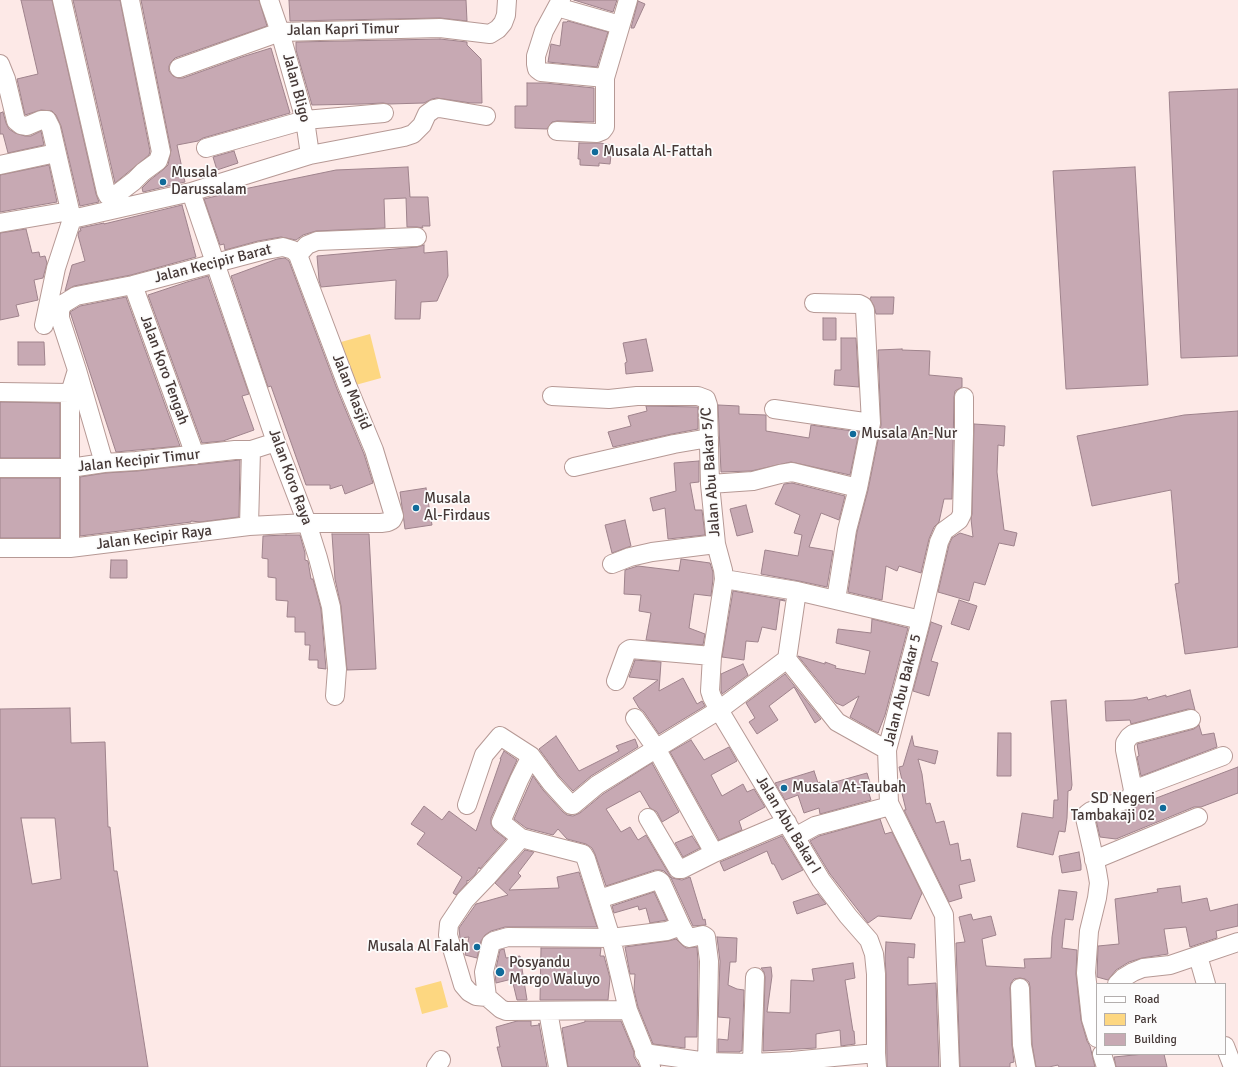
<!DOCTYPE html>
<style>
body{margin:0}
#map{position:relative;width:1238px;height:1067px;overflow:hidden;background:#fde9e7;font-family:Signika,sans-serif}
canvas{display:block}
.legend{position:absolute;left:1096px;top:983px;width:130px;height:72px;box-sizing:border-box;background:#fcfcfc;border:1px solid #b3aead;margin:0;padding:5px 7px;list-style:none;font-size:12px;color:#463937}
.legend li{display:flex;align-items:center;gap:8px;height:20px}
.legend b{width:20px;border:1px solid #b3aead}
</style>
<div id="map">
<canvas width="1238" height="1067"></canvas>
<ul class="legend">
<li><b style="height:5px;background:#fff"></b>Road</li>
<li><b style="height:11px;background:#fdd781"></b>Park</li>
<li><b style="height:11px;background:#c7a9b3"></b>Building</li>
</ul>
</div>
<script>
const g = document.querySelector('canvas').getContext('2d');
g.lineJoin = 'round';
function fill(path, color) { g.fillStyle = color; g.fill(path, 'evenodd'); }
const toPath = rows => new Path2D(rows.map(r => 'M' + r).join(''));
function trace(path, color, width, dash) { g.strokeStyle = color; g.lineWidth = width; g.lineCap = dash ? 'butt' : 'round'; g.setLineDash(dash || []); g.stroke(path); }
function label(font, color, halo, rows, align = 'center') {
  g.font = font + ' Signika,sans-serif'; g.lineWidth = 3.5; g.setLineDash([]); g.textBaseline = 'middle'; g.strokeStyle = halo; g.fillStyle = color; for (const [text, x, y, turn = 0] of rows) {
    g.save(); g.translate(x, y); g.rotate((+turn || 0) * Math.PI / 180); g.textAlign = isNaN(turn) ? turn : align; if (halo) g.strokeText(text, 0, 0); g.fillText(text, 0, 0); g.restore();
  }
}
const green = toPath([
 [370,334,381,378,352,386,341,342],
 [441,981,448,1007,422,1014,415,988]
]);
const building = toPath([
 [21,0,52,0,96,194,99,202,80,206,61,126,56,115,52,111,41,110,25,115,17,79,38,74,21,0],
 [73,0,120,0,150,151,149,155,115,183,73,0],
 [141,0,259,0,267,26,175,58,171,62,169,66,169,71,173,76,178,78,183,78,242,57,271,48,290,113,203,138,198,141,177,145,185,182,143,192,142,188,150,180,164,169,168,165,171,150,141,0],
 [289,0,466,0,467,21,440,18,290,21,289,0],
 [574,0,617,0,613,12,574,0],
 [638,1,645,4,634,28,631,28,638,1],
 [568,21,608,32,597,67,548,62,551,44,560,46,563,22,567,22,568,21],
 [440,39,467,42,467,45,481,59,482,103,471,103,437,98,432,99,424,103,389,104,383,103,363,104,312,105,296,50,296,42,440,39],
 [527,83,545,83,594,88,594,122,557,121,552,122,547,129,515,128,515,106,527,106,527,83],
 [1238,89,1238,356,1181,358,1169,92,1238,89],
 [3,112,6,123,9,129,15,133,25,136,31,136,41,131,44,145,8,153,3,134,0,134,0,113,3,112],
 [579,143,600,143,612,145,610,164,599,163,599,166,580,165,580,159,578,159,579,143],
 [234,151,238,163,217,170,213,157,234,151],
 [49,165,57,202,0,212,0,175,49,165],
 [408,167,410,197,428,197,430,226,422,226,423,228,417,227,407,227,406,198,384,199,385,228,316,231,303,235,296,240,281,237,258,241,225,250,224,244,220,245,204,199,249,188,336,170,408,167],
 [1135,167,1148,385,1066,389,1053,171,1135,167],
 [182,205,196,257,131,275,74,286,65,291,72,265,85,261,78,235,79,231,81,231,80,228,104,223,104,224,182,205],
 [26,229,32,253,39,252,40,257,45,256,47,263,43,278,34,280,38,300,16,305,19,316,0,320,0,233,26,229],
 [424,245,424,253,447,251,448,276,437,301,421,302,420,319,395,319,396,280,321,287,319,280,317,256,417,247,424,245],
 [285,258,289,261,337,389,364,454,373,483,345,494,342,485,330,489,330,485,306,485,271,386,268,387,231,276,277,259,285,258],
 [208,276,249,394,242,396,254,430,223,441,202,443,148,295,187,282,208,276],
 [126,297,180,446,116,452,70,312,80,306,126,297],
 [871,297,894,297,893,314,876,314,874,306,870,299,871,297],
 [823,318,836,318,836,340,823,340,823,318],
 [841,338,856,338,859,387,834,385,835,370,841,370,841,338],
 [646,339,653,371,626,374,625,363,627,362,623,343,646,339],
 [18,342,44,342,45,365,18,365,18,342],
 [902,349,902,350,930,351,929,375,962,378,962,387,955,391,954,397,952,499,944,499,939,522,934,527,929,539,921,573,899,566,897,571,886,566,882,600,848,592,857,532,868,490,881,425,878,350,902,349],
 [0,402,60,403,60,458,0,458,0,402],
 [718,405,739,406,739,414,766,415,766,431,809,438,811,425,859,432,850,475,791,462,751,471,721,472,718,405],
 [646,406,698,407,698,429,672,434,613,447,608,432,631,426,628,416,647,411,646,406],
 [1238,411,1238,647,1185,654,1175,584,1179,583,1171,490,1092,506,1077,436,1184,415,1238,411],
 [974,424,1005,426,1004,446,998,445,997,472,1000,498,1004,530,1017,533,1014,546,999,543,985,585,974,582,969,601,938,592,949,545,952,538,960,533,973,537,971,519,972,514,974,424],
 [240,460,239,517,200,522,191,521,191,522,80,536,80,477,105,473,137,471,240,460],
 [699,461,699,482,690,483,695,510,702,510,705,535,668,539,665,508,653,511,650,498,676,491,674,463,699,461],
 [0,478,60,478,60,538,0,538,0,478],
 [792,483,845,496,839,520,821,513,809,547,833,551,827,587,799,581,761,574,765,550,798,556,802,535,794,533,800,515,775,504,784,484,792,483],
 [426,488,432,525,405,529,400,492,426,488],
 [746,505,753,532,737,536,730,509,746,505],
 [625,520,631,546,612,553,605,525,625,520],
 [332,534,369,534,376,669,347,670,341,606,335,579,332,534],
 [286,535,300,535,305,553,305,560,308,561,311,579,313,579,321,609,326,669,318,668,318,660,309,660,310,645,305,645,305,632,295,632,295,617,287,617,288,601,276,600,276,578,268,577,268,559,262,558,263,536,286,535],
 [681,559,710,563,713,572,713,579,711,596,694,594,689,628,705,634,703,645,646,640,651,613,639,611,641,595,624,594,625,570,638,566,679,571,681,559],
 [111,560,127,560,127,578,110,578,111,560],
 [733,591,785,600,785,601,780,600,776,630,762,627,758,642,746,641,744,660,722,657,733,591],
 [959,600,977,606,969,630,951,624,959,600],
 [872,619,908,628,885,715,878,733,850,717,859,696,843,706,836,703,798,656,825,664,825,662,836,666,835,668,865,674,870,651,836,643,838,629,871,633,872,619],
 [931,622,942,626,931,661,938,663,929,696,913,691,931,622],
 [635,660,661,662,659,691,683,678,697,704,702,701,705,706,659,734,644,712,639,708,633,698,658,680,629,677,635,660],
 [743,664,748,675,722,694,721,690,721,674,743,664],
 [785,674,821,719,815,723,794,687,769,706,778,720,757,734,749,722,755,718,746,703,785,674],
 [1190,690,1195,710,1188,709,1131,724,1130,720,1106,721,1105,701,1133,700,1147,697,1148,700,1166,695,1166,697,1190,690],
 [1066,700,1072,785,1071,790,1068,791,1067,818,1065,832,1059,831,1053,855,1017,847,1022,813,1053,818,1054,800,1058,800,1051,701,1066,700],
 [70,708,71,743,105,742,108,827,110,827,114,871,117,871,148,1067,0,1067,0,709,70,708],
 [21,818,55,818,61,879,32,884,21,818],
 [1199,725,1202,735,1214,733,1217,747,1141,776,1137,757,1139,756,1137,744,1194,729,1199,725],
 [998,733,1011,733,1011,776,997,776,998,733],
 [556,736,579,771,619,751,616,746,635,739,638,747,591,776,573,791,559,776,539,749,556,736],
 [912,736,914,746,938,751,935,764,918,759,922,774,926,804,930,803,936,823,944,821,950,845,958,843,961,861,970,859,975,881,959,885,962,898,949,902,904,810,906,810,899,781,902,780,899,767,903,766,912,736],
 [691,740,704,760,729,747,737,761,711,775,722,796,743,784,747,792,754,789,765,807,739,821,742,830,719,840,670,752,691,740],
 [504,751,517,760,491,818,491,824,494,830,506,839,480,869,479,867,475,875,468,881,467,880,467,883,456,895,453,893,462,877,417,844,425,833,411,824,424,806,442,820,449,811,476,831,501,759,500,759,504,751],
 [652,763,679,812,662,822,657,812,650,808,640,791,606,809,621,832,630,827,638,840,646,835,669,874,672,878,682,880,690,877,703,920,705,919,706,925,693,926,671,878,664,871,660,870,655,870,606,886,595,854,592,848,586,844,567,839,558,829,553,835,526,828,514,819,533,776,543,790,563,812,567,815,573,816,580,813,603,794,652,763],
 [1238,767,1238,793,1201,807,1194,807,1116,839,1100,837,1096,820,1132,809,1138,805,1238,767],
 [814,771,818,783,820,782,821,786,867,773,871,786,867,787,871,800,820,814,819,808,804,813,798,795,785,800,775,783,814,771],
 [880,819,885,834,892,832,922,893,911,919,878,916,868,923,830,874,810,841,819,836,880,819],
 [692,836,700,848,683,857,675,843,692,836],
 [782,836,803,870,782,880,774,864,772,864,767,851,724,871,720,862,782,836],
 [525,850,534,852,518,873,521,876,509,890,559,888,557,877,579,872,597,927,505,927,491,931,485,935,481,941,477,958,465,955,469,937,460,938,459,928,476,904,508,895,495,883,525,850],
 [1079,852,1081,865,1081,870,1062,873,1059,856,1079,852],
 [1180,886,1182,903,1207,898,1210,911,1238,904,1238,926,1216,931,1217,938,1190,947,1186,927,1164,929,1168,954,1142,958,1129,962,1116,970,1108,980,1097,977,1098,946,1119,944,1115,899,1158,892,1157,889,1180,886],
 [1059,890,1077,892,1073,920,1065,919,1062,948,1077,950,1076,974,1081,1020,1087,1041,1090,1046,1095,1067,1059,1067,1058,1065,1049,1067,1036,1067,1032,1044,1030,987,1029,982,1025,979,1020,978,1014,979,1011,983,1010,988,1012,1045,1014,1062,1010,1063,1010,1067,960,1067,956,943,965,942,959,917,971,914,973,920,991,916,996,935,982,939,986,966,1025,968,1024,959,1051,958,1052,937,1059,890],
 [654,892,667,920,650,923,646,908,639,910,638,906,614,913,612,906,654,892],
 [818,894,826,904,797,914,793,902,818,894],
 [717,937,737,938,736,962,730,962,728,985,737,989,744,990,742,1051,740,1051,740,1052,718,1052,718,1039,728,1040,730,1018,718,1017,720,961,717,937],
 [676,939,682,945,686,948,697,947,698,962,697,1037,685,1037,685,1048,653,1044,638,1007,634,990,635,974,630,974,625,947,668,941,676,939],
 [886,942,915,944,914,958,908,957,908,985,936,983,939,1067,887,1067,886,974,885,958,886,942],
 [541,948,601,948,600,956,604,956,610,978,608,1000,540,1000,541,948],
 [504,949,506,958,520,956,527,1000,517,1000,512,979,496,983,495,973,500,950,504,949],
 [853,963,855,978,845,980,853,1031,854,1031,855,1044,841,1046,840,1030,816,1034,816,1048,763,1051,765,977,764,972,761,968,771,967,772,976,767,1012,790,1013,791,980,814,981,812,969,853,963],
 [517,1021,531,1021,531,1026,539,1025,539,1023,547,1067,502,1067,497,1047,500,1047,496,1027,517,1021],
 [585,1021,621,1021,634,1052,634,1057,640,1067,568,1067,562,1028,585,1022,585,1021],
 [1144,1054,1164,1054,1167,1067,1116,1067,1114,1057,1144,1054]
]);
const minor = toPath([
 [62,0,106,192,108,196,117,194,134,181,143,172,158,161,161,152,130,0],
 [269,0,280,32,305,120,310,155],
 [561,0,557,7,620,25],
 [557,7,544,31,536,56,536,64,537,69,541,72,605,78],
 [0,64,6,79,16,121,21,125,27,126,41,120,47,120,51,128,72,219,56,268,44,325],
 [179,68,280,32,440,28,490,34,498,29,503,23,506,15,507,0],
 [557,131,597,133,602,131,605,127,605,78,628,0],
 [206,148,305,120,384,113],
 [0,165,56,153],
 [72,219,191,192],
 [0,223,70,211],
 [133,285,195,455],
 [814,303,859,304,863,306,865,310,871,423,858,488,847,530,836,600],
 [0,392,70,393],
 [552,396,609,399,637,396,698,396,706,399,708,405,710,484,716,544,723,570,724,579,712,656,710,691,712,697,719,710,821,880,848,916,869,940,874,954,876,974,876,1053,877,1067],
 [774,409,871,423],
 [104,463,77,370,60,318,60,310,63,304,76,296,133,285,261,251,283,247,293,250,298,255,307,245,317,241,417,237],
 [574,467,674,444,709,438],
 [0,468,70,468,104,463,136,461,235,450,251,450,276,442],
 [710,484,753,481,780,474,792,472,858,488],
 [249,526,251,450],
 [0,548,70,548,249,526,307,523,381,523,388,522,392,520,394,516,374,450,347,385,298,255],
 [70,548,70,393,77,370],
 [612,564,630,557,652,552,716,544],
 [724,579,797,591,921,620,887,750,889,803,944,915,950,1067],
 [921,620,939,542,944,531,959,520,962,514,964,434,964,397],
 [787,659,837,722,887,750],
 [616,681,627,651,630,649,712,656],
 [335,696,337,669,331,607,318,558,307,523,276,442,191,192,310,155,404,137,413,134,422,125,427,114,434,109,439,108,486,116],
 [635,718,656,748,714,853,787,822],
 [1133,790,1125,750,1125,743,1129,737,1133,734,1191,719],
 [467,805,484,755,500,736,531,756,551,783,571,805,573,805,597,785,719,710,787,659,797,591],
 [648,818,678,869,682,869,714,853],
 [795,837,815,826,890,806],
 [521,838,501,822,519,780,531,756],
 [1094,860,1198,817],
 [599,899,658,880,661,882,681,926],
 [1198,956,1206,984],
 [1117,984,1123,978,1133,972,1143,968,1170,965,1238,942],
 [1020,988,1022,1045,1026,1067],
 [487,997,484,972,491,943,494,941,508,937,611,938,667,931,681,926,686,935,689,938,703,935,706,937,709,961,707,1067],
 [628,1010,506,1011,501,1009,487,997,476,996,469,992,463,985,448,935,449,924,465,900,487,877,521,838,583,854,586,859,611,938,628,1010,651,1067],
 [548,1011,558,1067],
 [1097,1038,1091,1019,1086,973,1089,931,1097,898,1099,883,1097,871,1085,818,1087,814,1091,811,1129,799,1131,797,1133,790,1223,756],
 [1225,1046,1233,1067],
 [644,1053,707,1062,752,1063,792,1061,876,1053],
 [1102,1054,1106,1067],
 [752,1063,755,977],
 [436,1067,441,1060]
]);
const markers = [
 [595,152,4,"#106b9a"],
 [163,182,4,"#106b9a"],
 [853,434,4,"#106b9a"],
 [416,508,4,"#106b9a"],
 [784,788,4,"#106b9a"],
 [1163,808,4,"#106b9a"],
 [477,947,4,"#106b9a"],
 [500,972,5,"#106b9a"]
];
const streetNames = [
 ["Jalan Kapri Timur",343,30,-1],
 ["Jalan Bligo",296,88,75],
 ["Jalan Kecipir Barat",213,264,-14],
 ["Jalan Koro Tengah",164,370,70],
 ["Jalan Masjid",351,392,68],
 ["Jalan Kecipir Timur",139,461,-6],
 ["Jalan Abu Bakar 5/C",711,472,-94],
 ["Jalan Koro Raya",290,477,70],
 ["Jalan Kecipir Raya",154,538,-7],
 ["Jalan Abu Bakar 5",903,690,-76],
 ["Jalan Abu Bakar I",788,825,59]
];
const poiNames = [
 ["Musala Al-Fattah",603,152],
 ["Musala",171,173],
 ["Darussalam",171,190],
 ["Musala An-Nur",861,434],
 ["Musala",424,499],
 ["Al-Firdaus",424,516],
 ["Musala At-Taubah",792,788],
 ["SD Negeri",1155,799,"right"],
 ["Tambakaji 02",1155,816,"right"],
 ["Musala Al Falah",469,947,"right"],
 ["Posyandu",509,963],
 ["Margo Waluyo",509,980]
];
fill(green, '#fdd781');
fill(building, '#c7a9b3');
trace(building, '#9f838c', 1);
trace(minor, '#b69995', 20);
trace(minor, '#fff', 18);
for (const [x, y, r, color] of markers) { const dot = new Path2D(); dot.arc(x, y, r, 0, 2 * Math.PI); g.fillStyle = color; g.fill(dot); trace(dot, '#fcfcfc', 1.5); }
label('15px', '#463937', '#fcfcfc', streetNames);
label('15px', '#463937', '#fcfcfc', poiNames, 'left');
</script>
